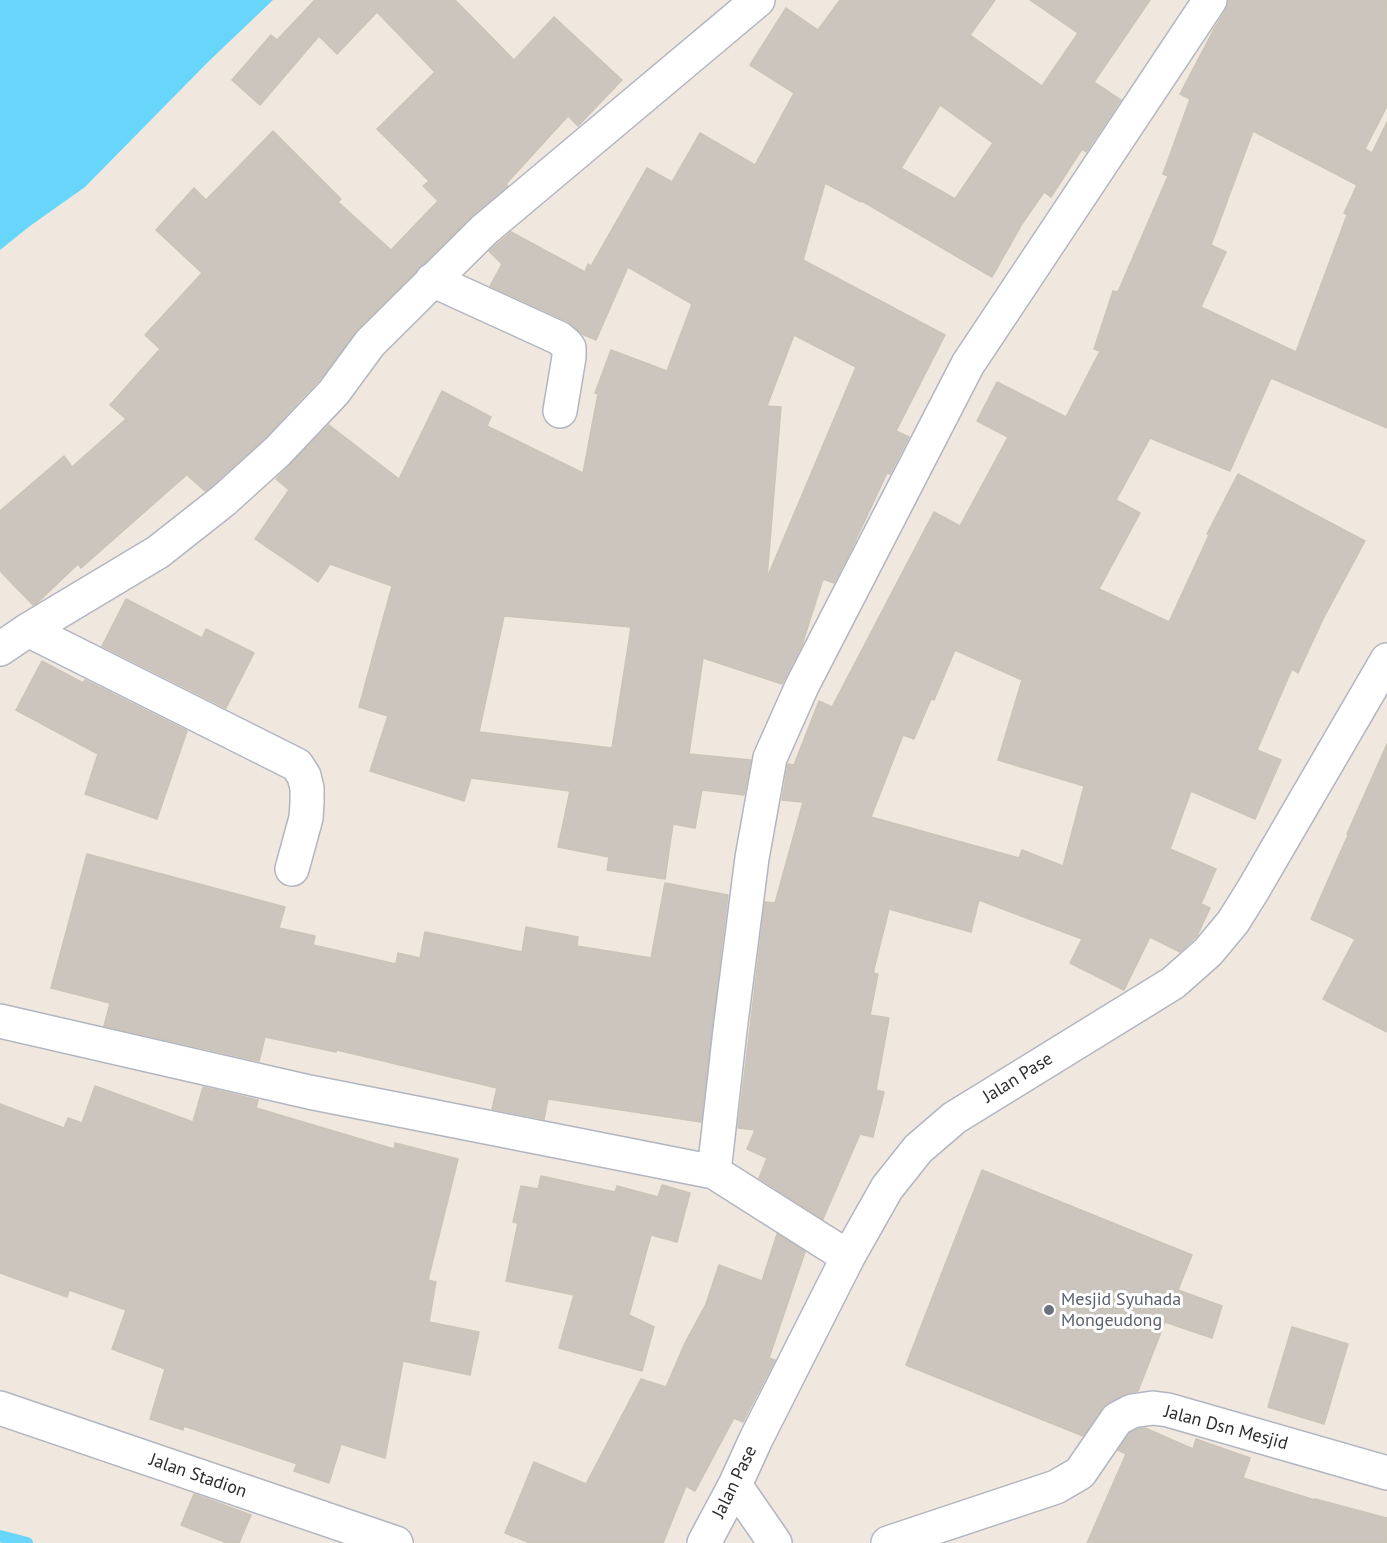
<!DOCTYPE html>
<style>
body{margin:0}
canvas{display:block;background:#f0e8de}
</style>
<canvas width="1387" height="1543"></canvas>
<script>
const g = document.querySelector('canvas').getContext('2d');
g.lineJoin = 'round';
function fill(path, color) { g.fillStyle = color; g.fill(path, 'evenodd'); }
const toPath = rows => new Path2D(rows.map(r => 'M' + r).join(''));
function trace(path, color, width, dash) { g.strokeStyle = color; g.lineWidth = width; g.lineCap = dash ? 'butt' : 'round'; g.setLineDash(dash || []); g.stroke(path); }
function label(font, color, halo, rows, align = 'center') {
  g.font = font + ' "PT Sans",sans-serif'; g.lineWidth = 6; g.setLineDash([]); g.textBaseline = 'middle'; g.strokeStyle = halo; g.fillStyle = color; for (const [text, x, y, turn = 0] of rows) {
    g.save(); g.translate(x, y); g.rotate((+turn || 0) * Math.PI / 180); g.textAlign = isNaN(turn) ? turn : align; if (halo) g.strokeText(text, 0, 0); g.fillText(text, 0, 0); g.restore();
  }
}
const water = toPath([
 [0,0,273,0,208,62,85,187,30,226,0,250]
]);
const stream = toPath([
 [0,1536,27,1543]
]);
const building = toPath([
 [315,0,455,0,514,60,554,17,622,80,578,126,568,116,506,184,508,186,471,217,357,330,322,377,299,401,264,439,212,486,205,491,188,476,191,471,81,568,78,564,38,602,33,605,0,571,0,511,64,456,72,467,126,419,110,405,160,349,145,335,202,273,156,230,194,188,206,200,273,131,341,199,338,202,391,250,438,201,423,186,429,181,377,129,435,72,377,12,337,54,319,36,260,105,232,80,271,35,277,40,315,0],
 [840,0,995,0,970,35,1042,86,1078,33,1030,0,1150,0,1094,82,1121,100,1086,152,1082,149,1051,197,1044,192,1022,224,992,277,862,201,861,202,825,183,803,260,945,335,896,431,909,437,890,474,887,473,851,550,834,583,823,579,802,645,782,684,703,658,689,754,751,760,744,795,702,790,695,828,673,824,665,879,607,870,609,857,558,847,570,791,471,778,464,801,370,771,388,716,359,707,392,586,330,564,318,582,255,539,289,490,276,479,329,425,399,479,442,391,491,417,487,426,583,473,598,394,595,393,611,350,667,371,692,304,628,267,596,340,582,334,567,321,490,286,502,264,489,251,511,232,585,272,588,264,591,266,647,168,672,182,700,133,755,165,794,93,750,65,786,8,818,30,840,0],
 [940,105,993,143,955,199,901,168,940,105],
 [794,335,856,367,767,578,781,407,767,406,794,335],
 [504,616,631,627,612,748,479,732,504,616],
 [1229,0,1387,0,1387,106,1365,149,1372,153,1387,122,1387,428,1271,378,1230,471,1150,438,1116,500,1140,513,1099,589,1169,622,1209,535,1207,534,1238,474,1365,541,1323,619,1298,673,1292,669,1257,750,1281,760,1255,819,1191,791,1170,849,1216,869,1201,904,1210,908,1197,936,1180,952,1150,937,1124,990,1070,963,1082,939,979,900,971,932,889,909,873,973,878,974,870,1015,889,1018,876,1090,884,1092,873,1137,860,1134,823,1219,759,1178,767,1158,747,1149,755,1130,738,1128,765,902,775,903,803,802,782,800,788,764,794,765,819,701,832,707,934,512,960,526,1008,437,977,421,997,382,1066,417,1100,351,1094,349,1113,291,1118,292,1168,176,1163,174,1190,99,1180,94,1214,29,1226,10,1229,0],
 [1253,131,1357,185,1344,213,1347,215,1296,352,1201,307,1226,252,1211,245,1253,131],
 [955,650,1022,680,998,760,1084,786,1063,866,1022,850,1019,858,871,817,903,735,914,739,931,699,934,700,955,650],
 [126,599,202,638,206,629,254,653,226,708,102,646,126,599],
 [42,661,83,683,85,680,187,731,157,819,85,794,98,754,16,710,42,661],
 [1387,744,1387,1032,1323,999,1355,939,1311,919,1348,835,1347,834,1387,744],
 [87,854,285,907,279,928,315,936,313,945,396,964,398,953,420,958,425,932,522,952,526,927,578,937,577,946,651,958,665,883,728,895,701,1122,548,1099,544,1119,492,1109,497,1088,337,1050,336,1052,265,1037,259,1061,104,1026,110,1003,51,988,87,854],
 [95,1086,193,1122,203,1087,258,1100,256,1108,394,1149,395,1143,458,1159,428,1280,436,1282,429,1322,479,1332,470,1375,403,1361,385,1458,341,1444,329,1483,294,1471,297,1464,184,1426,183,1430,150,1419,165,1369,112,1349,126,1310,69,1290,67,1297,0,1273,0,1104,64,1128,68,1118,82,1123,95,1086],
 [982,1170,1192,1255,1178,1290,1222,1306,1212,1338,1165,1322,1138,1391,1124,1394,1108,1403,1102,1408,1083,1436,906,1365,982,1170],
 [541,1176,615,1192,617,1186,658,1197,662,1185,690,1193,677,1242,651,1235,629,1315,654,1327,642,1371,559,1348,574,1295,506,1281,518,1223,513,1222,521,1186,538,1189,541,1176],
 [777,1234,805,1252,769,1358,775,1360,743,1422,734,1418,695,1491,686,1486,663,1543,530,1543,505,1533,534,1462,586,1484,641,1379,666,1387,685,1343,706,1304,719,1265,762,1281,777,1234],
 [1292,1327,1348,1344,1324,1424,1268,1407,1292,1327],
 [1145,1428,1193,1449,1196,1439,1250,1458,1243,1478,1315,1500,1315,1499,1387,1518,1387,1543,1087,1543,1126,1454,1118,1450,1130,1433,1138,1429,1145,1428],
 [194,1494,251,1515,239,1543,227,1543,181,1525,194,1494]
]);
const minor = toPath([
 [432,280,559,338,566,344,569,348,569,357,560,411],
 [28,630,297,765,304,776,307,788,307,803,306,818,292,869],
 [0,649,28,630,158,552,224,500,277,452,334,392,370,343,484,230,758,0],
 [0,1021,309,1092,714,1172,848,1257],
 [714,1172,730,1030,752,858,770,758,802,686,968,364,1210,0],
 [0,1408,396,1543],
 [735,1485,775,1543],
 [704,1543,735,1485,756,1439,848,1257,887,1188,918,1149,954,1118,1173,983,1208,952,1233,922,1253,890,1387,660],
 [888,1543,1056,1487,1080,1473,1117,1419,1132,1411,1153,1408,1168,1410,1387,1473]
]);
const markers = [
 [1049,1310,6,"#6b7280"]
];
const streetNames = [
 ["Jalan Pase",1018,1078,-32],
 ["Jalan Dsn Mesjid",1226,1428,15],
 ["Jalan Stadion",198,1476,19],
 ["Jalan Pase",735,1482,-64]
];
const worshipNames = [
 ["Mesjid Syuhada",1061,1300],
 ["Mongeudong",1061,1321]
];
fill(water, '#68d6fb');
trace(stream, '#68d6fb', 12);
fill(building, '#cbc5be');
trace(building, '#ccc4b7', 1.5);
trace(minor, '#b2b5c2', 36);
trace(minor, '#fff', 33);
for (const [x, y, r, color] of markers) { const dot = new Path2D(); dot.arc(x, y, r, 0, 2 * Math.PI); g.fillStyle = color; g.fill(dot); trace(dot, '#fff', 2); }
label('18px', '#2d2d2d', '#fff', streetNames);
label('18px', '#5b616d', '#fff', worshipNames, 'left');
</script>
